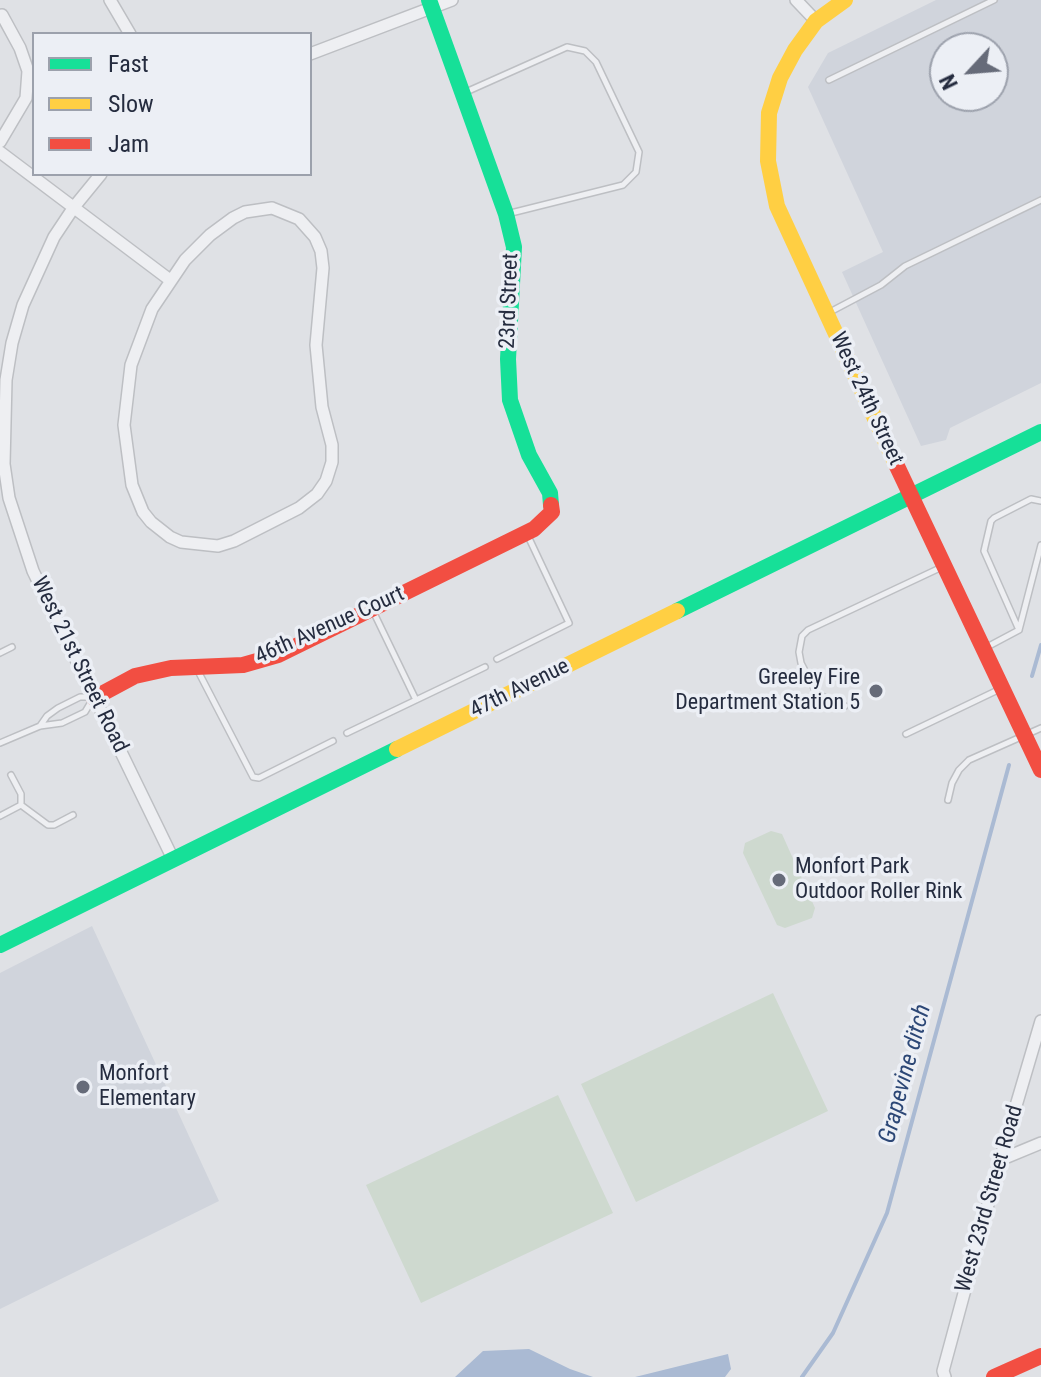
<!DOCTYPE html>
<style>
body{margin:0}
#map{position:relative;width:1041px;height:1377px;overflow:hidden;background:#dfe1e5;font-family:"Roboto Condensed",sans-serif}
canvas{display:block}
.legend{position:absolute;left:32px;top:32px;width:280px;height:144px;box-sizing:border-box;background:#eceff5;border:2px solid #9ca1ac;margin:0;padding:10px 14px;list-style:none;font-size:24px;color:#252c3f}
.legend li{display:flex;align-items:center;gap:16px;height:40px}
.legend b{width:40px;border:2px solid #9ca1ac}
.north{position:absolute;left:929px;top:32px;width:80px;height:80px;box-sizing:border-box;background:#eceff5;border:2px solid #9ca1ac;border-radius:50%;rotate:244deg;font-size:22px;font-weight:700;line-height:32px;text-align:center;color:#252c3f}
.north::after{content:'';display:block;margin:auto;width:28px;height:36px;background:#666b79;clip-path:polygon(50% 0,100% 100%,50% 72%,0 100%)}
</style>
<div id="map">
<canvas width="1041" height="1377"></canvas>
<ul class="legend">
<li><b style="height:10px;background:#16e098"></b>Fast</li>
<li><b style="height:10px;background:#ffcf43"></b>Slow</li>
<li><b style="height:10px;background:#f24e42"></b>Jam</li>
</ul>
<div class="north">N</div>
</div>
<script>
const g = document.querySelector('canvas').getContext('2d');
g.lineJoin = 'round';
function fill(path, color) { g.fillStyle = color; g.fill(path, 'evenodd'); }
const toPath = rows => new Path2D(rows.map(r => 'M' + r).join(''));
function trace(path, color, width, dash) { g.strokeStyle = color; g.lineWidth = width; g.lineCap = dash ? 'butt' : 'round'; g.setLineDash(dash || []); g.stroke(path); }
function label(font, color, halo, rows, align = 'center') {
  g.font = font + ' "Roboto Condensed",sans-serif'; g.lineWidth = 7; g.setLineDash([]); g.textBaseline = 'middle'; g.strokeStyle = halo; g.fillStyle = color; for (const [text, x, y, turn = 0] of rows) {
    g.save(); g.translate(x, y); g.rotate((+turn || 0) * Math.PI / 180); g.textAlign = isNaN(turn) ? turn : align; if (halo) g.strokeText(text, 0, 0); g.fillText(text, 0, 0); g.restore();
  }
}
const built = toPath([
 [936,0,1041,0,1041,383,950,428,946,440,921,446,842,272,883,252,808,87,828,53],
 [945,48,993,48,993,96,945,96],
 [92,926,219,1201,0,1309,0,973]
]);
const green = toPath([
 [771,831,782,834,815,908,812,918,785,928,777,925,743,853,745,843],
 [773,993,828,1111,636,1202,581,1084],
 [558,1095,613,1213,421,1303,366,1185]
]);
const water = toPath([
 [529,1349,570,1369,593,1377,455,1377,483,1351],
 [728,1354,731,1369,725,1377,635,1377]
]);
const stream = toPath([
 [1032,676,1041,645],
 [802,1377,833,1333,887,1213,1009,765]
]);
const lane = toPath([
 [829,80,994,0],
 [466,92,567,47,585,51,596,62,639,152,636,172,623,185,507,214],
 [830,312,881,285,905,266,1041,200],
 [373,611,416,700],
 [1019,630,984,551,991,521,994,518,1031,499,1041,501],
 [987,647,1019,630,1041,545],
 [0,653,12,647],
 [497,659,569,623,527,534],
 [198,671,253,777,259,778,333,741],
 [845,706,817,694,801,663,799,652,802,636,808,630,942,567],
 [40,726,47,716,58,708,80,697,90,697],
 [347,733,485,667],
 [906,734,1000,689],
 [0,743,40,726,62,723,85,712,91,702],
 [948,800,952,783,959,770,969,760,1041,728],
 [21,805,48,825,54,825,73,815],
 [0,816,21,805,21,794,11,775]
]);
const street = toPath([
 [110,0,130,34],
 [796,0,816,21],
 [0,16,2,15,20,48,28,71,26,98,0,142],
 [310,54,452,0],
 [0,152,170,280],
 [101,174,74,207,54,237,23,305,12,343,6,380,4,464,9,498,33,571,173,859],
 [272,208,299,219,315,237,321,251,323,268,316,345,322,407,332,445,332,462,326,481,317,494,299,508,234,541,218,546,181,542,170,537,151,522,143,512,132,485,124,425,131,365,152,309,185,260,210,235,233,218,245,212,272,208],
 [1000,1160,1041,1143],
 [945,1377,943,1371,1000,1160,1041,1021]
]);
const fast = toPath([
 [429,0,506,214,514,247,508,359,510,400,529,455,550,493,551,505],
 [677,611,1041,432],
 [0,945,397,749]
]);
const slow = toPath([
 [845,0,816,21,795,50,780,78,769,113,768,161,777,206,895,462],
 [397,749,677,611]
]);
const jam = toPath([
 [895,462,1041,770],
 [94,698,135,676,171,668,243,665,278,655,534,529,552,512,551,505],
 [994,1377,1041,1356]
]);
const markers = [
 [876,691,8,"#666b79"],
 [779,880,8,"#666b79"],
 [83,1087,8,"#666b79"]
];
const streetNames = [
 ["23rd Street",510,301,-88],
 ["West 24th Street",866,399,65],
 ["46th Avenue Court",330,626,-24],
 ["West 21st Street Road",79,665,64],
 ["47th Avenue",520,689,-26],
 ["West 23rd Street Road",990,1199,-74]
];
const poiNames = [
 ["Greeley Fire",860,678,"right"],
 ["Department Station 5",860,703,"right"],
 ["Monfort Park",795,867],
 ["Outdoor Roller Rink",795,892],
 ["Monfort",99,1074],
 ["Elementary",99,1099]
];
const waterNames = [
 ["Grapevine ditch",906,1074,-75]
];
fill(built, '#d0d4dc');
fill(green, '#ced9cf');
fill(water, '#aabad3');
trace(stream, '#aabad3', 4);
trace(lane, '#bdbfc3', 8);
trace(street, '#bdbfc3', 14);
trace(lane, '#eeeff2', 5);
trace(street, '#eeeff2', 11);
trace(fast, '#16e098', 16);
trace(slow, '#ffcf43', 16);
trace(jam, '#f24e42', 16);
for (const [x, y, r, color] of markers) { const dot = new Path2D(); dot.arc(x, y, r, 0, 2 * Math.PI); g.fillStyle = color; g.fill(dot); trace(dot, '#eceff5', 3); }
label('22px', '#252c3f', '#eceff5', streetNames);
label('22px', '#252c3f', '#eceff5', poiNames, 'left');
label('italic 24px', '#2c4776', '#eceff5', waterNames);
</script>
